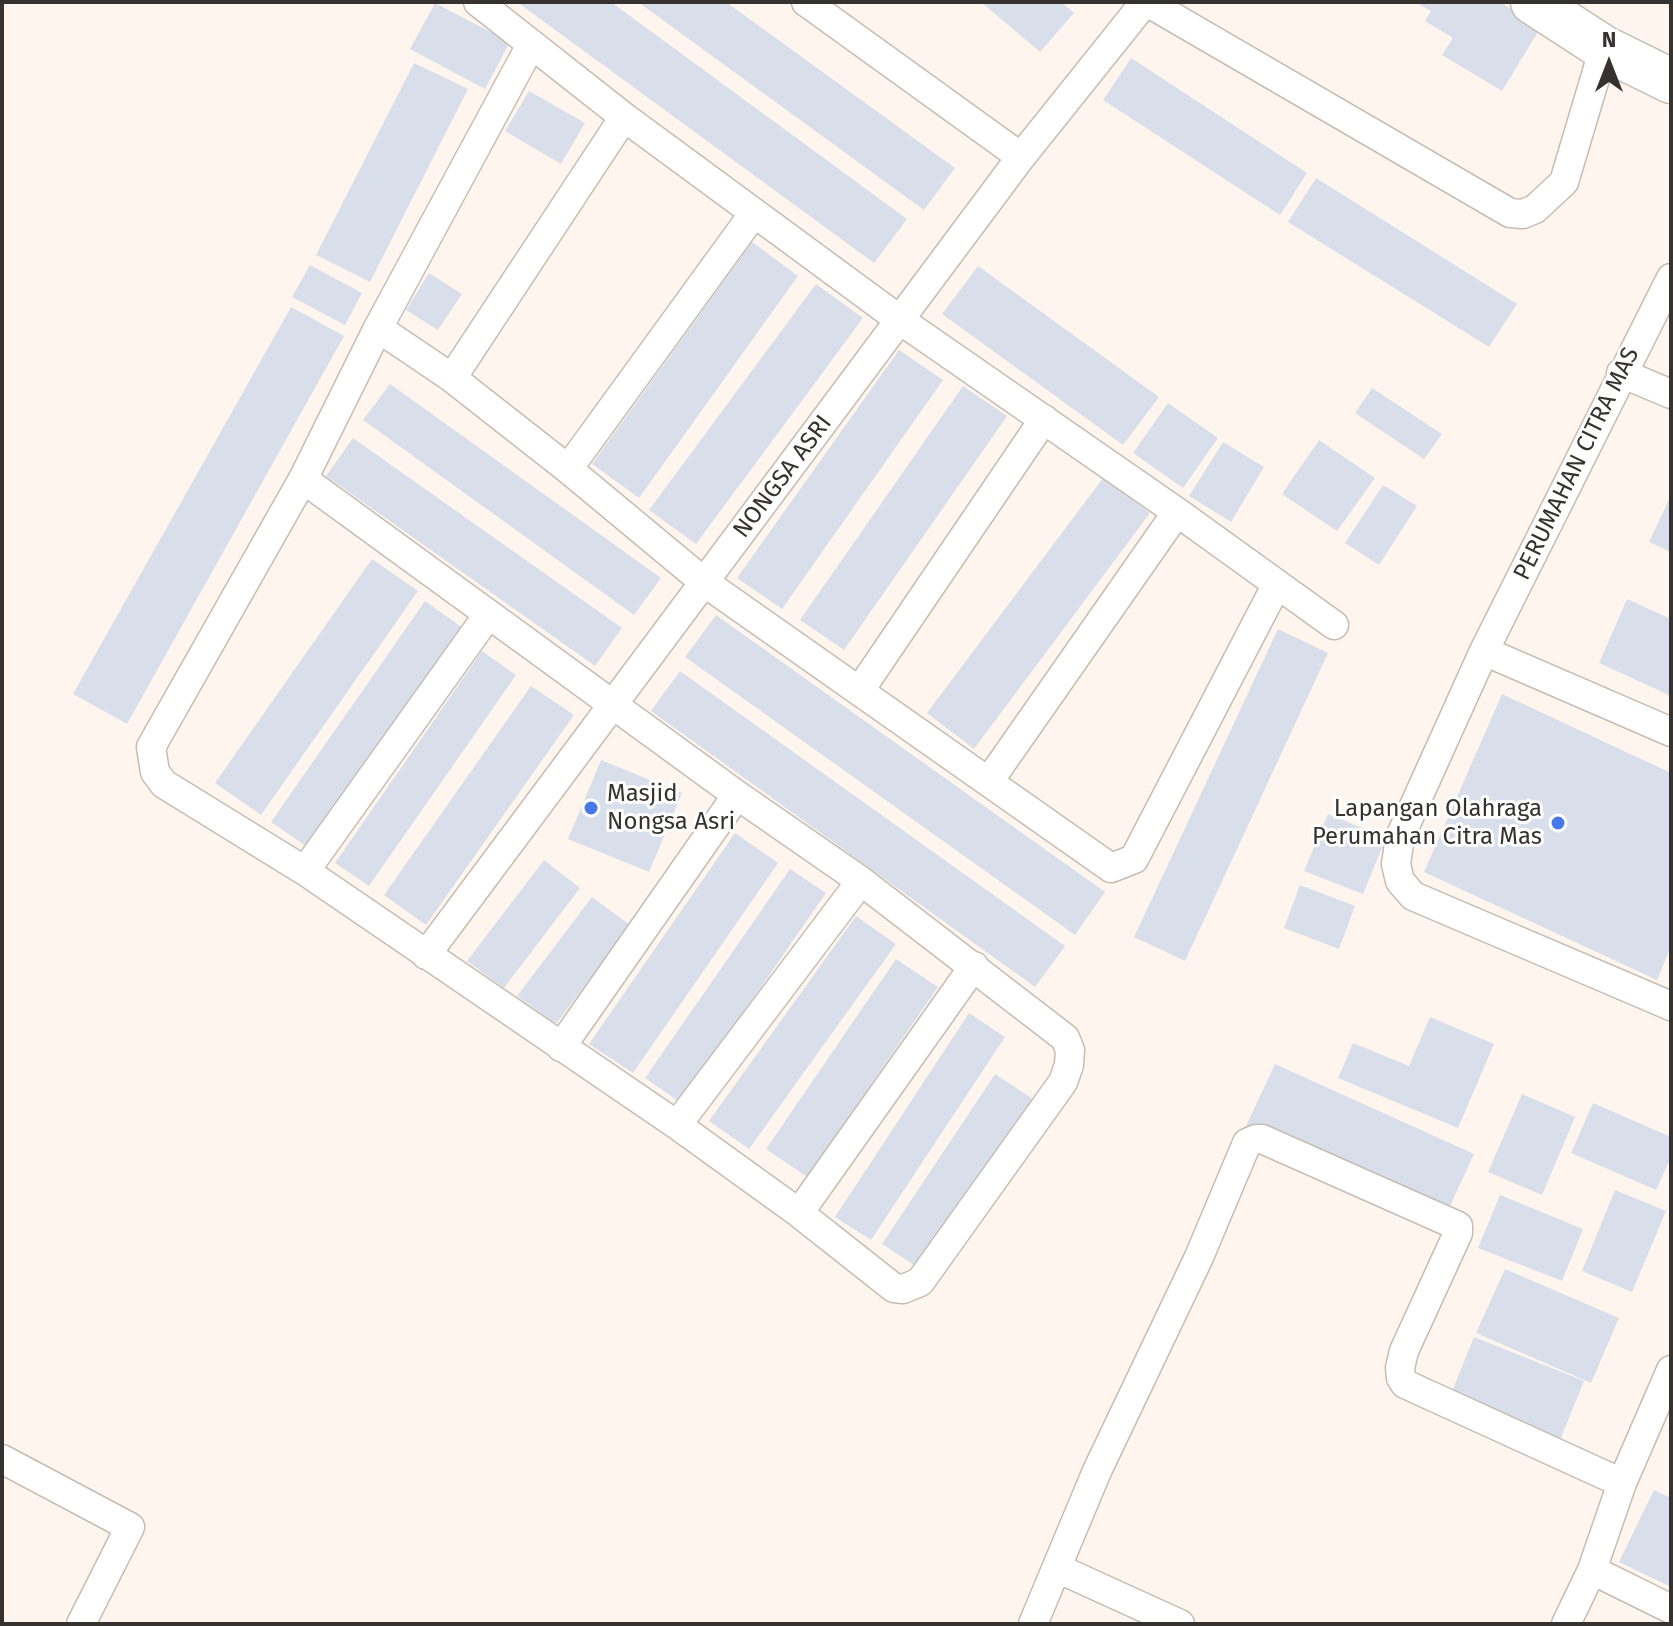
<!DOCTYPE html>
<style>
body{margin:0}
#map{position:relative;width:1673px;height:1626px;overflow:hidden;background:#fef6ee;font-family:"Fira Sans",sans-serif}
canvas{display:block}
.frame{position:absolute;inset:0;border:4px solid #36322f;pointer-events:none}
.north{position:absolute;left:1569px;top:24px;width:80px;height:80px;-webkit-text-stroke:6px #fff;paint-order:stroke;rotate:0deg;font-size:22px;font-weight:700;line-height:32px;text-align:center;color:#36322f}
.north::after{content:'';display:block;margin:auto;width:28px;height:36px;background:#36322f;clip-path:polygon(50% 0,100% 100%,50% 72%,0 100%)}
</style>
<div id="map">
<canvas width="1673" height="1626"></canvas>
<div class="frame"></div>
<div class="north">N</div>
</div>
<script>
const g = document.querySelector('canvas').getContext('2d');
g.lineJoin = 'round';
function fill(path, color) { g.fillStyle = color; g.fill(path, 'evenodd'); }
const toPath = rows => new Path2D(rows.map(r => 'M' + r).join(''));
function trace(path, color, width, dash) { g.strokeStyle = color; g.lineWidth = width; g.lineCap = dash ? 'butt' : 'round'; g.setLineDash(dash || []); g.stroke(path); }
function label(font, color, halo, rows, align = 'center') {
  g.font = font + ' "Fira Sans",sans-serif'; g.lineWidth = 6; g.setLineDash([]); g.textBaseline = 'middle'; g.strokeStyle = halo; g.fillStyle = color; for (const [text, x, y, turn = 0] of rows) {
    g.save(); g.translate(x, y); g.rotate((+turn || 0) * Math.PI / 180); g.textAlign = isNaN(turn) ? turn : align; if (halo) g.strokeText(text, 0, 0); g.fillText(text, 0, 0); g.restore();
  }
}
const building = toPath([
 [517,2,611,2,907,219,874,263],
 [638,2,726,2,955,168,924,210],
 [981,2,1061,2,1074,13,1040,52],
 [1415,2,1500,2,1541,27,1502,91,1442,55,1453,38,1425,21,1431,11],
 [435,3,510,42,485,89,410,49],
 [1131,58,1307,173,1280,215,1103,100],
 [414,63,468,89,370,282,316,255],
 [529,91,585,123,561,164,505,131],
 [1316,178,1517,304,1489,347,1288,222],
 [752,242,798,276,639,498,592,464],
 [310,265,362,293,345,325,292,297],
 [978,266,1159,397,1123,445,942,314],
 [429,273,462,294,438,330,406,310],
 [816,284,863,318,696,544,649,510],
 [291,307,344,336,127,724,73,694],
 [899,350,943,380,782,609,737,578],
 [390,384,661,578,634,615,363,420],
 [963,386,1007,416,844,650,800,620],
 [1372,388,1442,434,1424,459,1355,413],
 [1168,403,1218,438,1183,488,1133,453],
 [353,438,622,628,595,666,326,476],
 [1319,440,1375,478,1337,531,1282,494],
 [1223,442,1264,467,1231,522,1189,496],
 [1103,478,1150,513,974,749,927,713],
 [1383,485,1417,506,1379,565,1345,543],
 [1671,495,1671,552,1649,542],
 [372,559,418,591,261,815,215,783],
 [1627,599,1671,619,1671,696,1599,663],
 [425,601,463,628,310,849,271,822],
 [716,615,1105,892,1075,935,685,657],
 [1278,629,1328,653,1185,961,1134,937],
 [482,651,516,675,369,886,335,863],
 [680,671,1065,946,1035,987,651,711],
 [531,686,574,715,426,925,384,895],
 [1502,694,1671,773,1671,946,1657,980,1424,872],
 [601,760,682,793,649,872,568,839],
 [1328,814,1386,838,1363,894,1304,871],
 [735,833,778,863,633,1073,589,1044],
 [544,860,580,888,504,988,467,961],
 [790,869,826,893,681,1103,645,1078],
 [1300,885,1355,906,1339,949,1284,928],
 [592,897,630,925,556,1024,517,996],
 [856,916,896,944,749,1149,709,1121],
 [896,959,938,987,807,1177,766,1149],
 [969,1013,1005,1037,871,1240,835,1217],
 [1430,1017,1494,1044,1458,1128,1338,1078,1353,1043,1409,1066],
 [1275,1064,1474,1154,1445,1217,1246,1126],
 [995,1074,1033,1099,920,1269,882,1244],
 [1522,1094,1575,1117,1542,1195,1488,1172],
 [1593,1103,1671,1137,1671,1157,1656,1190,1571,1153],
 [1615,1190,1666,1211,1632,1292,1582,1271],
 [1500,1195,1583,1229,1562,1281,1478,1248],
 [1505,1269,1619,1318,1591,1383,1476,1333],
 [1474,1337,1584,1381,1558,1445,1448,1401],
 [1654,1490,1671,1498,1671,1587,1619,1562]
]);
const street = toPath([
 [478,2,624,117,900,320,1177,512,1334,625],
 [806,2,1021,157],
 [1147,2,1510,213,1523,214,1535,209,1564,182,1604,48],
 [1671,278,1484,651,1400,837,1396,864,1400,881,1413,896,1671,1006],
 [378,328,452,378,568,469,704,582,1111,868,1134,859,1277,584],
 [1621,373,1671,394],
 [452,378,624,117],
 [568,469,754,213],
 [303,479,737,795,861,881,1065,1038,1070,1050,1069,1065,1063,1082,920,1282,903,1289,894,1288,799,1213,677,1125,305,871,164,784,155,772,151,747,303,479,378,328,531,45],
 [1484,651,1671,732],
 [860,690,1044,419],
 [989,781,1177,512],
 [305,871,488,615],
 [426,955,1021,157,1145,2],
 [561,1047,737,795],
 [677,1125,861,881],
 [799,1213,974,966],
 [2,1459,130,1527,81,1624],
 [1057,1568,1180,1624],
 [1592,1570,1671,1609],
 [1033,1624,1097,1471,1199,1257,1247,1143,1256,1139,1262,1139,1458,1226,1458,1233,1404,1351,1400,1368,1401,1378,1405,1384,1622,1483],
 [1566,1624,1592,1570,1622,1483,1671,1370]
]);
const highway = toPath([
 [1533,2,1604,48,1671,81]
]);
const markers = [
 [591,808,8,"#4778e9"],
 [1558,823,8,"#4778e9"]
];
const streetNames = [
 ["PERUMAHAN CITRA MAS",1577,464,-64],
 ["NONGSA ASRI",783,477,-53]
];
const poiNames = [
 ["Masjid",607,794],
 ["Nongsa Asri",607,822],
 ["Lapangan Olahraga",1542,809,"right"],
 ["Perumahan Citra Mas",1542,837,"right"]
];
fill(building, '#d9dfea');
trace(street, '#c6bcb3', 31);
trace(highway, '#c6bcb3', 47);
trace(street, '#fff', 28);
trace(highway, '#fff', 44);
for (const [x, y, r, color] of markers) { const dot = new Path2D(); dot.arc(x, y, r, 0, 2 * Math.PI); g.fillStyle = color; g.fill(dot); trace(dot, '#fff', 3); }
label('24px', '#36322f', '#fff', streetNames);
label('24px', '#36322f', '#fff', poiNames, 'left');
</script>
